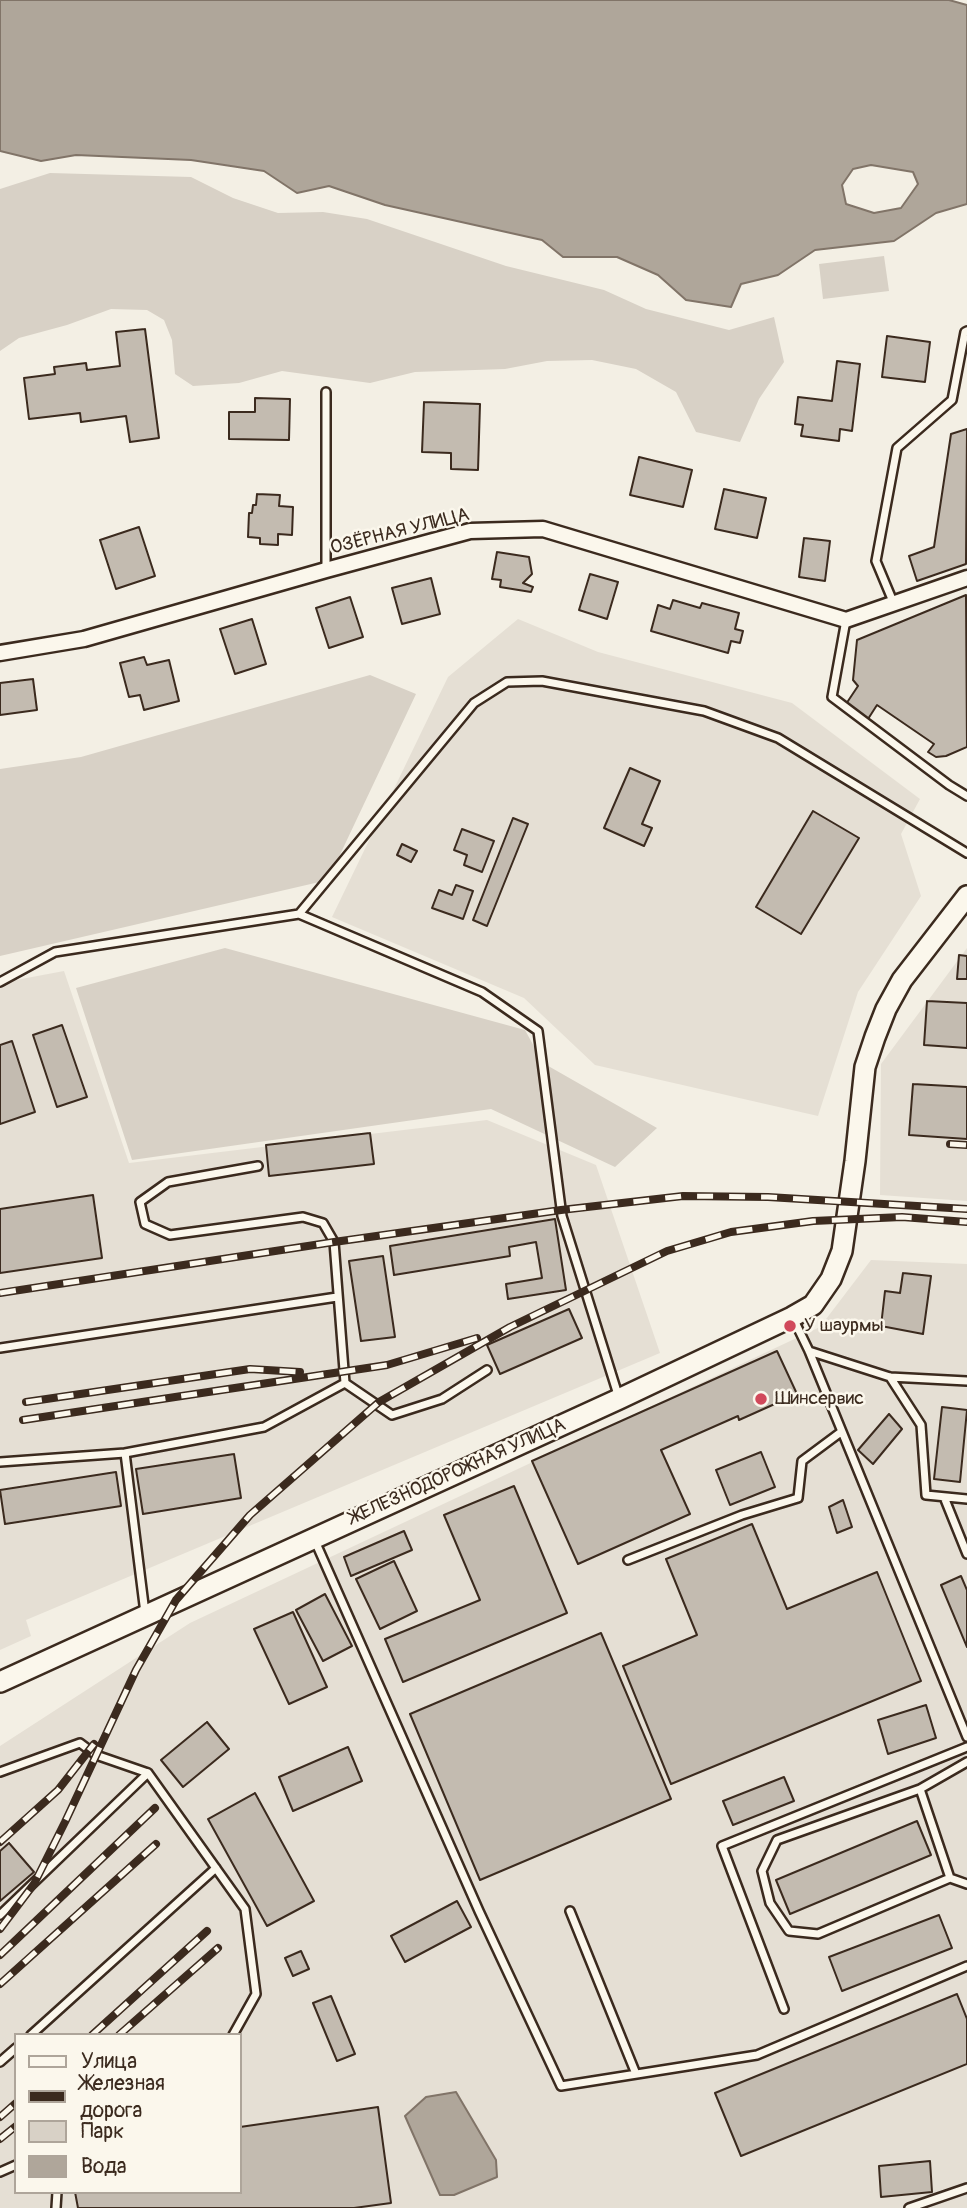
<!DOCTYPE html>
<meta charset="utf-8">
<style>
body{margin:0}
#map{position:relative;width:967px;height:2208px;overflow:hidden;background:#f3efe4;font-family:Pangolin,sans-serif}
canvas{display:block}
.legend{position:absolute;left:14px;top:2033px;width:228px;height:161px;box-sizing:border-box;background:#fbf7ec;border:2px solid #aea59a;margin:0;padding:9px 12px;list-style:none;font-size:21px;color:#3b2a1e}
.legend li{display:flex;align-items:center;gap:14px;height:35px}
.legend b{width:35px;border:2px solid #aea59a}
</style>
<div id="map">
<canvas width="967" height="2208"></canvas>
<ul class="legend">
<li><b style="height:9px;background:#fbf7ec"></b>Улица</li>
<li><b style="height:9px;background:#3b2a1e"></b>Железная дорога</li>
<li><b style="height:19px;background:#d8d1c6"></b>Парк</li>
<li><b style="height:19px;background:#afa69a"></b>Вода</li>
</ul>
</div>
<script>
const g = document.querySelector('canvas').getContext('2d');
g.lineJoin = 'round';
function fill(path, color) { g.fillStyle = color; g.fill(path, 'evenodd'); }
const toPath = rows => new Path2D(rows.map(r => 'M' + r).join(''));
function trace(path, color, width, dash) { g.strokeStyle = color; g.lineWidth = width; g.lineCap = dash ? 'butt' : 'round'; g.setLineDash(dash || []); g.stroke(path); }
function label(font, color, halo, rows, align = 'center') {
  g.font = font + ' Pangolin,sans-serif'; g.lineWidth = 5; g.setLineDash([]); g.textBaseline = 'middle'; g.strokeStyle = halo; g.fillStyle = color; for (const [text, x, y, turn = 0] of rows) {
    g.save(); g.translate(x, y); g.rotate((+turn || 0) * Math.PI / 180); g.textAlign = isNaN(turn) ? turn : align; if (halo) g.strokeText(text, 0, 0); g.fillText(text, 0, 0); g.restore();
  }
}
const built = toPath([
 [518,619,598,652,792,703,920,799,901,834,921,896,858,992,818,1116,595,1065,524,998,332,917,448,677],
 [967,948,967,1201,880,1195,881,1064],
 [64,971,129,1163,487,1120,596,1165,660,1353,26,1620,31,1636,0,1650,0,983],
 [871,1260,967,1264,967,2208,0,2208,0,1746,190,1623,820,1327],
 [16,2035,240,2035,240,2192,16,2192]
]);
const green = toPath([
 [50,173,191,177,233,198,278,213,323,212,367,219,506,266,604,290,646,309,729,330,774,317,784,362,759,399,740,442,696,432,676,392,636,369,592,360,547,361,505,369,415,372,370,383,282,371,239,383,193,386,175,374,172,340,164,320,147,310,111,309,67,325,19,338,0,351,0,189],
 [884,256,889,291,823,299,819,264],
 [370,675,416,694,328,880,0,956,0,769,81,757],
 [225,948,525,1030,543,1063,657,1128,615,1167,491,1109,132,1160,76,988]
]);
const water = toPath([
 [0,0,949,0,967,5,967,204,936,213,894,241,815,250,778,275,741,284,731,307,686,300,658,275,617,257,563,257,542,240,385,205,329,186,297,193,264,171,191,160,76,155,41,161,0,151,0,0],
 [871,165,913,172,918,184,901,208,874,213,846,204,842,185,853,169,871,165],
 [456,2092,496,2160,497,2177,454,2195,440,2195,405,2116,426,2097,456,2092]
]);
const building = toPath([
 [145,329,159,438,130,442,126,416,81,422,80,413,29,419,24,378,55,374,54,367,86,363,87,370,120,366,116,332,145,329],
 [887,336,930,342,925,382,882,377,887,336],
 [837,361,860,364,852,431,840,429,839,441,801,436,803,425,795,424,798,397,832,401,837,361],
 [255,398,290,399,289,440,229,439,229,412,255,412,255,398],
 [424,402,480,404,478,470,451,469,451,453,422,452,424,402],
 [967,429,966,564,917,581,909,556,934,547,951,434,967,429],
 [639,457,692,470,683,507,630,495,639,457],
 [724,489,766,498,757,538,715,529,724,489],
 [257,494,280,495,279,506,293,507,292,535,278,534,278,545,260,544,260,538,248,537,249,513,252,513,253,505,256,505,257,494],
 [139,527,155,576,116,589,100,540,139,527],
 [804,538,830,541,825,581,799,577,804,538],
 [497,552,529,557,532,574,523,583,533,587,531,592,500,587,501,580,492,579,497,552],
 [590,574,618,582,607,619,579,610,590,574],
 [431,578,440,614,402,624,392,588,431,578],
 [966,595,967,747,946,756,936,757,928,752,934,744,877,705,868,719,846,704,858,686,853,680,857,640,966,595],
 [350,597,363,637,329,648,316,608,350,597],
 [673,600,700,608,702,603,739,613,735,629,743,631,740,643,731,641,728,653,651,631,658,605,670,609,673,600],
 [252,619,266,664,235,674,220,629,252,619],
 [144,657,147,665,169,660,179,701,144,710,140,695,129,697,120,663,144,657],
 [33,679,37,710,0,715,0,683,33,679],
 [630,768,660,781,642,824,652,828,644,846,604,828,630,768],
 [813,811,859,838,801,934,756,907,813,811],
 [513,818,528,824,487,926,473,920,513,818],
 [462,829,494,841,482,872,464,865,467,855,454,850,462,829],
 [402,844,417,851,411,862,397,855,402,844],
 [456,885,473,891,463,919,432,908,439,890,452,895,456,885],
 [959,955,967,956,967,979,957,979,959,955],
 [927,1001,967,1003,967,1048,924,1045,927,1001],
 [62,1025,87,1097,57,1107,33,1035,62,1025],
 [12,1041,35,1112,0,1124,0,1045,12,1041],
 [913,1084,967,1087,967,1139,909,1135,913,1084],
 [370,1133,374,1164,269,1176,266,1145,370,1133],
 [93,1195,102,1258,0,1273,0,1209,93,1195],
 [555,1219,566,1290,508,1299,506,1284,542,1278,536,1242,509,1247,510,1256,394,1275,390,1246,555,1219],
 [383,1256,395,1337,361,1341,349,1261,383,1256],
 [903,1273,931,1276,923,1334,881,1326,885,1291,900,1293,903,1273],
 [569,1309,582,1338,500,1374,487,1345,569,1309],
 [777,1351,797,1394,739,1420,738,1416,661,1450,690,1514,578,1564,532,1461,777,1351],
 [942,1407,967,1410,960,1482,934,1479,942,1407],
 [889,1414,902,1429,873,1464,858,1450,889,1414],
 [761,1452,775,1487,730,1505,716,1470,761,1452],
 [234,1454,241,1498,143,1514,136,1469,234,1454],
 [116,1472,121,1506,5,1524,0,1490,116,1472],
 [514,1486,567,1613,403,1682,385,1639,480,1600,444,1515,514,1486],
 [843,1500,852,1527,837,1533,829,1507,843,1500],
 [752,1524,787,1609,877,1572,921,1681,671,1784,623,1666,697,1635,666,1559,752,1524],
 [404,1531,412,1550,351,1576,344,1557,404,1531],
 [394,1561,417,1611,380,1629,356,1579,394,1561],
 [961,1576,967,1590,967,1647,941,1585,961,1576],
 [325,1594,352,1646,323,1661,296,1610,325,1594],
 [293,1612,327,1687,289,1704,254,1629,293,1612],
 [601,1633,671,1799,480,1880,410,1714,601,1633],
 [926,1705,936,1738,888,1754,878,1720,926,1705],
 [207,1722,229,1749,183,1787,161,1760,207,1722],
 [348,1747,362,1781,293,1811,279,1777,348,1747],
 [784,1777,794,1801,733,1825,723,1801,784,1777],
 [255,1793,314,1901,267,1926,208,1819,255,1793],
 [917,1821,931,1855,790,1914,776,1880,917,1821],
 [9,1843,34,1872,0,1901,0,1851,9,1843],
 [457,1901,471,1927,405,1962,391,1936,457,1901],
 [939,1915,952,1948,842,1991,829,1957,939,1915],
 [301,1951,309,1969,293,1976,285,1958,301,1951],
 [957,1994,967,2019,967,2064,741,2156,715,2093,957,1994],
 [331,1996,355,2054,337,2061,313,2003,331,1996],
 [378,2107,391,2203,354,2208,78,2208,75,2192,240,2192,240,2127,378,2107],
 [930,2161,932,2192,881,2197,879,2166,930,2161]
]);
const lane = toPath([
 [326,392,326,569],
 [894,604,876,561,897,448,952,400,965,332,967,331],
 [846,620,832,697,949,785,967,796],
 [0,982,55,952,299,914],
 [793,1318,809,1351,967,1737],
 [0,1348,337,1297],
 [809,1351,890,1377,967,1381],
 [890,1377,921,1425,926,1495,967,1499],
 [345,1383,392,1415,442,1399,487,1370],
 [619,1398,562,1216,538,1031,482,992,299,914,474,703,507,682,542,681,704,711,778,738,967,853],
 [0,1462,125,1453],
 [944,1497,967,1554],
 [315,1541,479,1911,561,2086,757,2055,967,1966],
 [628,1560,742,1515,798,1498,802,1461,841,1432],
 [145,1613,125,1453,264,1427,345,1383,334,1242,323,1223,303,1217,170,1235,145,1224,140,1202,168,1182,258,1166],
 [0,1772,80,1743,96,1755,148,1773],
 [920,1789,967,1762],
 [950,1878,920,1789,777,1840,762,1871,770,1903,789,1931,818,1934,950,1878,967,1884],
 [570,1911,636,2074],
 [0,1915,148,1773,245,1909,256,1994,233,2035],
 [784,2009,722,1846,967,1747],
 [31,2035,216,1868],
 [0,2062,16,2048],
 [0,2172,16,2165],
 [56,2208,57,2192],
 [909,2208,967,2188]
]);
const street = toPath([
 [0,653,84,639,326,570,470,531,543,529,846,620,967,578]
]);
const secondary = toPath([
 [0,1682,619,1399,792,1317,813,1305,831,1279,842,1251,855,1161,865,1067,875,1037,886,1009,902,980,967,896]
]);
const rail = toPath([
 [950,1144,967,1145],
 [0,1293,334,1242,561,1210,683,1196,768,1197,967,1209],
 [26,1402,250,1369,300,1372],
 [23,1420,387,1365,477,1338],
 [0,1842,58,1790,94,1744],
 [0,1929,34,1884,65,1822,136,1670,176,1600,250,1515,379,1402,510,1327,667,1251,731,1232,813,1221,902,1217,967,1222],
 [0,1955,155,1808],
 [0,1984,156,1844],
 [92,2035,207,1931],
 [119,2035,218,1948],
 [0,2117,16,2103],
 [0,2139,16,2126]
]);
const markers = [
 [790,1326,7,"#d1495b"],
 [761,1399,7,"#d1495b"]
];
const streetNames = [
 ["ОЗЁРНАЯ УЛИЦА",400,532,-14],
 ["ЖЕЛЕЗНОДОРОЖНАЯ УЛИЦА",458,1472,-24]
];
const poiNames = [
 ["У шаурмы",804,1326],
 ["Шинсервис",775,1399]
];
fill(built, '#e5dfd4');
fill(green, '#d8d1c6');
fill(water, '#afa69a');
trace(water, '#817468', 2);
fill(building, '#c3bbb0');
trace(building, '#3b2a1e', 2);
trace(lane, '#3b2a1e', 12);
trace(street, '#3b2a1e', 19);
trace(secondary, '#3b2a1e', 24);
trace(lane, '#fbf7ec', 7);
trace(street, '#fbf7ec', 14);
trace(secondary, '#fbf7ec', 19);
trace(rail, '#3b2a1e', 8);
trace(rail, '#fbf7ec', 5, [16]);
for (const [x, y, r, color] of markers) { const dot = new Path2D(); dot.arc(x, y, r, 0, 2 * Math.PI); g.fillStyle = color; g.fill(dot); trace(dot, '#fbf7ec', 2.5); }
label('19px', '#3b2a1e', '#fbf7ec', streetNames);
label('19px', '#3b2a1e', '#fbf7ec', poiNames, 'left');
</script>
